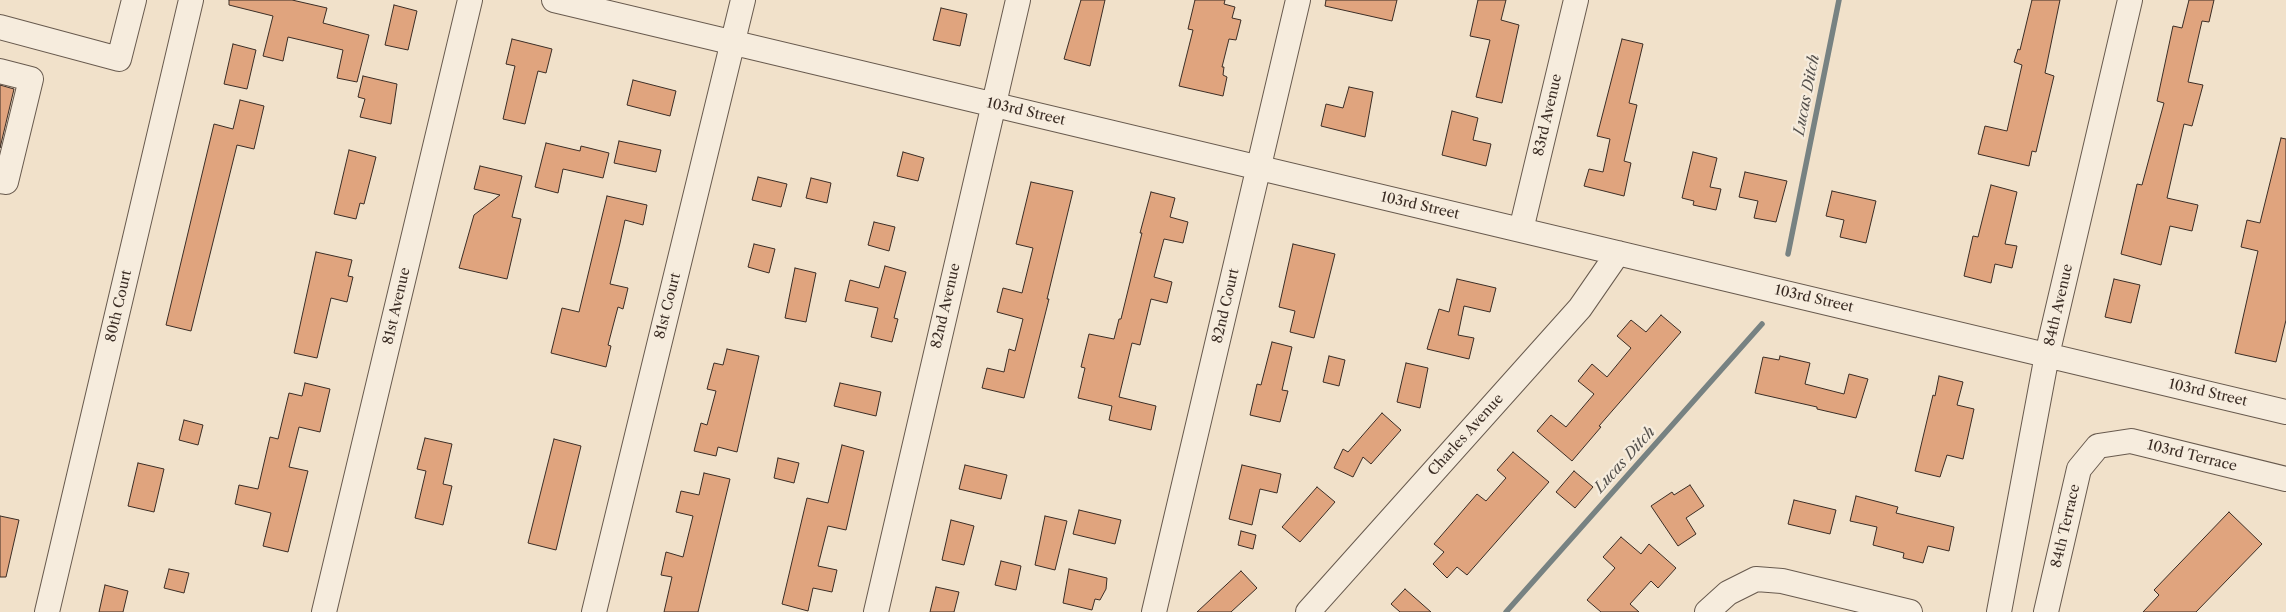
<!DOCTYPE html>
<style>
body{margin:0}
canvas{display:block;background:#f1e1ca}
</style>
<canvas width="2286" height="612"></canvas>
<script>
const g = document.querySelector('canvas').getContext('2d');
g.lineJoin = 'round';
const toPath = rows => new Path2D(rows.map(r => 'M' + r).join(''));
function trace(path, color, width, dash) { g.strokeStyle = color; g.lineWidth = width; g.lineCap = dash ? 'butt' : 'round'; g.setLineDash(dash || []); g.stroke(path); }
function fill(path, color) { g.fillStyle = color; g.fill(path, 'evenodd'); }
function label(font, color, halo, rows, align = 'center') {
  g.font = font + ' "Libre Caslon Text",serif'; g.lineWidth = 4.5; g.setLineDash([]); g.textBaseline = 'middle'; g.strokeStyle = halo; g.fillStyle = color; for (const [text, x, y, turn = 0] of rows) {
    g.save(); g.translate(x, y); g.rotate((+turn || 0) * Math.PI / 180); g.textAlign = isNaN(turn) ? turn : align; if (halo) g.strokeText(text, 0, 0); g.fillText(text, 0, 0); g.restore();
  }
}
const stream = toPath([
 [1788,254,1839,0],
 [1506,612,1762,324]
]);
const building = toPath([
 [229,0,292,0,327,8,323,23,369,35,357,82,337,78,343,50,288,37,283,61,263,56,273,16,229,5,229,0],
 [1081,0,1105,0,1090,66,1064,59,1081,0],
 [1195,0,1225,0,1224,4,1235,7,1232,18,1241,20,1236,40,1229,39,1222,67,1224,67,1223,75,1227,77,1223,96,1179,86,1193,30,1188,29,1195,0],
 [1326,0,1397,0,1392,21,1325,6,1326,0],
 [1478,0,1506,0,1501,20,1519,25,1502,103,1476,97,1490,40,1470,36,1478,0],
 [2032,0,2060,0,2045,73,2054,76,2036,152,2032,151,2029,166,1978,154,1985,126,2007,131,2022,65,2014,62,2018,49,2020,50,2032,0],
 [2189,0,2214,0,2209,22,2202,21,2188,82,2203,85,2192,126,2184,124,2167,198,2198,205,2192,231,2170,226,2161,265,2121,254,2137,184,2142,185,2164,103,2157,101,2173,26,2182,28,2189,0],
 [394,5,417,11,408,50,385,45,394,5],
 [941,8,967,14,960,46,933,40,941,8],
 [512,39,552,49,546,73,538,71,525,124,503,119,515,66,506,64,512,39],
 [1622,39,1643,44,1629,103,1637,105,1624,161,1631,163,1624,196,1584,186,1589,169,1603,172,1610,139,1597,136,1622,39],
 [233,44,256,50,247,89,224,84,233,44],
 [363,76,397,84,391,124,360,117,365,99,358,97,363,76],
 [633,80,676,91,670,116,627,105,633,80],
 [0,85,14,89,0,148,0,85],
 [1349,87,1373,92,1365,137,1321,126,1326,104,1343,108,1349,87],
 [240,100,264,106,254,149,237,145,191,331,166,325,214,124,233,129,240,100],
 [1452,111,1478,118,1473,140,1491,144,1486,166,1442,155,1452,111],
 [2281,138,2286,139,2286,320,2276,362,2235,353,2258,251,2241,247,2247,220,2260,223,2281,138],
 [619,141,661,150,656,172,614,163,619,141],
 [546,143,580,151,581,146,609,153,603,178,563,169,558,193,535,187,546,143],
 [349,150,376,157,364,204,360,203,356,219,334,214,349,150],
 [903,152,924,158,918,181,897,176,903,152],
 [1693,152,1717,158,1710,187,1721,189,1716,210,1693,205,1694,201,1682,198,1693,152],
 [480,166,522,176,512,217,521,219,507,279,459,268,474,215,500,195,474,189,480,166],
 [1745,172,1787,181,1776,222,1754,218,1758,201,1739,197,1745,172],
 [758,177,787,184,781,207,752,200,758,177],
 [811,178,831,183,827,203,806,198,811,178],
 [1031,182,1073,191,1047,299,1049,299,1024,398,982,388,987,368,1004,372,1009,349,1015,351,1023,319,997,312,1003,288,1022,293,1033,248,1016,244,1031,182],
 [1991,185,2017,192,2005,244,2017,246,2012,268,1995,264,1991,283,1964,276,1973,236,1978,237,1991,185],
 [1832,191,1876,201,1866,243,1840,237,1844,220,1826,216,1832,191],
 [1151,192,1175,198,1170,217,1188,222,1183,243,1164,239,1154,277,1172,282,1167,303,1151,299,1140,345,1132,343,1119,397,1156,406,1151,430,1109,420,1112,406,1078,398,1085,368,1081,367,1089,334,1114,339,1119,319,1121,319,1142,233,1140,233,1151,192],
 [607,196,647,205,643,225,625,220,620,243,610,284,628,288,623,309,618,307,608,345,611,346,606,367,551,353,562,308,579,312,607,196],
 [874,222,895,227,889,251,868,245,874,222],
 [754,244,775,249,769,273,748,267,754,244],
 [1293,244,1335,254,1314,338,1290,332,1295,311,1279,307,1293,244],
 [316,252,352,260,348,276,353,277,347,302,331,298,317,358,294,353,316,252],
 [885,266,906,272,894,318,898,319,892,342,871,337,878,308,845,301,850,280,879,288,885,266],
 [795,268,816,273,806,322,785,318,795,268],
 [1457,279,1496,288,1490,312,1464,306,1458,335,1474,338,1469,359,1427,349,1439,309,1449,312,1457,279],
 [2114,279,2140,285,2131,323,2105,317,2114,279],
 [1661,315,1681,332,1599,426,1601,427,1572,461,1537,431,1551,415,1566,427,1594,394,1578,381,1592,364,1607,377,1631,348,1617,336,1631,320,1646,332,1661,315],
 [1272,342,1292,347,1282,390,1288,391,1280,422,1250,415,1257,384,1261,385,1272,342],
 [727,349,759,356,737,452,718,447,716,456,694,451,701,423,707,425,716,391,707,389,714,363,723,365,727,349],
 [1329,356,1345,360,1339,386,1323,382,1329,356],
 [1780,356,1810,363,1805,384,1844,394,1849,374,1868,379,1856,418,1817,409,1817,407,1755,393,1763,357,1779,360,1780,356],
 [1406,363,1428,368,1420,408,1397,402,1406,363],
 [1939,376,1963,382,1957,405,1974,409,1963,459,1947,455,1940,477,1915,471,1933,395,1935,396,1939,376],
 [305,383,330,389,320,432,299,427,289,467,308,471,288,552,263,546,271,513,235,504,239,485,258,489,270,437,278,439,289,393,302,396,305,383],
 [840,383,881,392,876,416,834,406,840,383],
 [1382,413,1401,430,1371,464,1363,457,1353,477,1334,468,1343,449,1348,452,1382,413],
 [184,420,203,425,198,445,179,440,184,420],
 [425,438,452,444,443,484,452,486,443,525,415,518,426,471,417,469,425,438],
 [554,439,581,446,556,550,528,543,554,439],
 [842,445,864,451,846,530,828,526,818,566,837,570,832,592,813,588,808,611,782,604,807,498,828,503,842,445],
 [1513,452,1549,482,1467,575,1457,567,1447,578,1433,564,1444,552,1434,544,1477,494,1486,501,1506,478,1497,470,1513,452],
 [778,458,799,463,794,483,774,478,778,458],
 [138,463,164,469,154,512,128,506,138,463],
 [965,465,1007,475,1001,499,959,489,965,465],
 [1242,465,1281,474,1277,493,1260,489,1252,525,1229,519,1242,465],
 [1574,471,1593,487,1575,508,1556,492,1574,471],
 [704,473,730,479,698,612,664,612,672,577,661,575,666,552,683,557,693,516,676,512,681,491,699,495,704,473],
 [1690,485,1704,506,1686,518,1696,534,1678,546,1651,506,1672,492,1674,495,1690,485],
 [1317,487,1335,502,1300,542,1282,527,1317,487],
 [1856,496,1898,507,1896,513,1954,527,1949,551,1928,546,1923,563,1903,558,1904,553,1873,545,1877,527,1850,521,1856,496],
 [1794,500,1836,510,1830,534,1788,524,1794,500],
 [1079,510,1121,520,1115,544,1073,534,1079,510],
 [2229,512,2262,544,2196,612,2143,612,2159,595,2154,590,2229,512],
 [0,516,19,520,6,577,0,577,0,516],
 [1045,516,1067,521,1055,570,1035,565,1045,516],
 [951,520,974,526,964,565,942,560,951,520],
 [1241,531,1256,535,1253,549,1238,545,1241,531],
 [1621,537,1641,554,1649,544,1676,568,1658,588,1651,581,1630,604,1639,612,1601,612,1587,600,1615,568,1603,557,1621,537],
 [1001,561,1021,566,1016,590,995,585,1001,561],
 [169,569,189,573,184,593,164,588,169,569],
 [1069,569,1107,578,1106,589,1100,600,1095,599,1092,610,1063,603,1069,569],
 [1241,571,1257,588,1231,612,1197,612,1241,571],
 [105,585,128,591,123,612,99,612,105,585],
 [936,587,959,592,954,612,930,612,936,587],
 [1405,589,1431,612,1400,612,1391,604,1405,589]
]);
const minor = toPath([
 [554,0,2286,412],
 [0,27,119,59,134,0],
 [0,71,31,79,6,182,0,181],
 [1521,230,1576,0],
 [47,612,191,0],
 [324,612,470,0],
 [594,612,743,0],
 [876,612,1018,0],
 [1154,612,1298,0],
 [1308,612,1580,308,1618,253],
 [1707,612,1728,593,1756,579,1782,581,1910,612],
 [1999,612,2047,355,2130,0],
 [2046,612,2079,469,2098,446,2131,441,2286,479]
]);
const streetNames = [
 ["103rd Street",1026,112,13],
 ["83rd Avenue",1548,115,-77],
 ["103rd Street",1420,206,13],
 ["103rd Street",1814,299,13],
 ["84th Avenue",2059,305,-77],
 ["80th Court",119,306,-77],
 ["81st Avenue",397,306,-77],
 ["81st Court",668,306,-76],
 ["82nd Avenue",946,306,-77],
 ["82nd Court",1226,306,-77],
 ["103rd Street",2208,393,13],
 ["Charles Avenue",1466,435,-48],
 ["103rd Terrace",2192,456,14],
 ["84th Terrace",2066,526,-77]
];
const waterNames = [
 ["Lucas Ditch",1807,95,-79],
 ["Lucas Ditch",1625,460,-48]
];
trace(stream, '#778282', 5.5);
fill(building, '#e0a47e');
trace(building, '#3b2d25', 1);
trace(minor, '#685a4e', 26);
trace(minor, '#f6ecdd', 24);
label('14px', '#3b2d25', '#f6ecdd', streetNames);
label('italic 15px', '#54504c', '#f6ecdd', waterNames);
</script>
